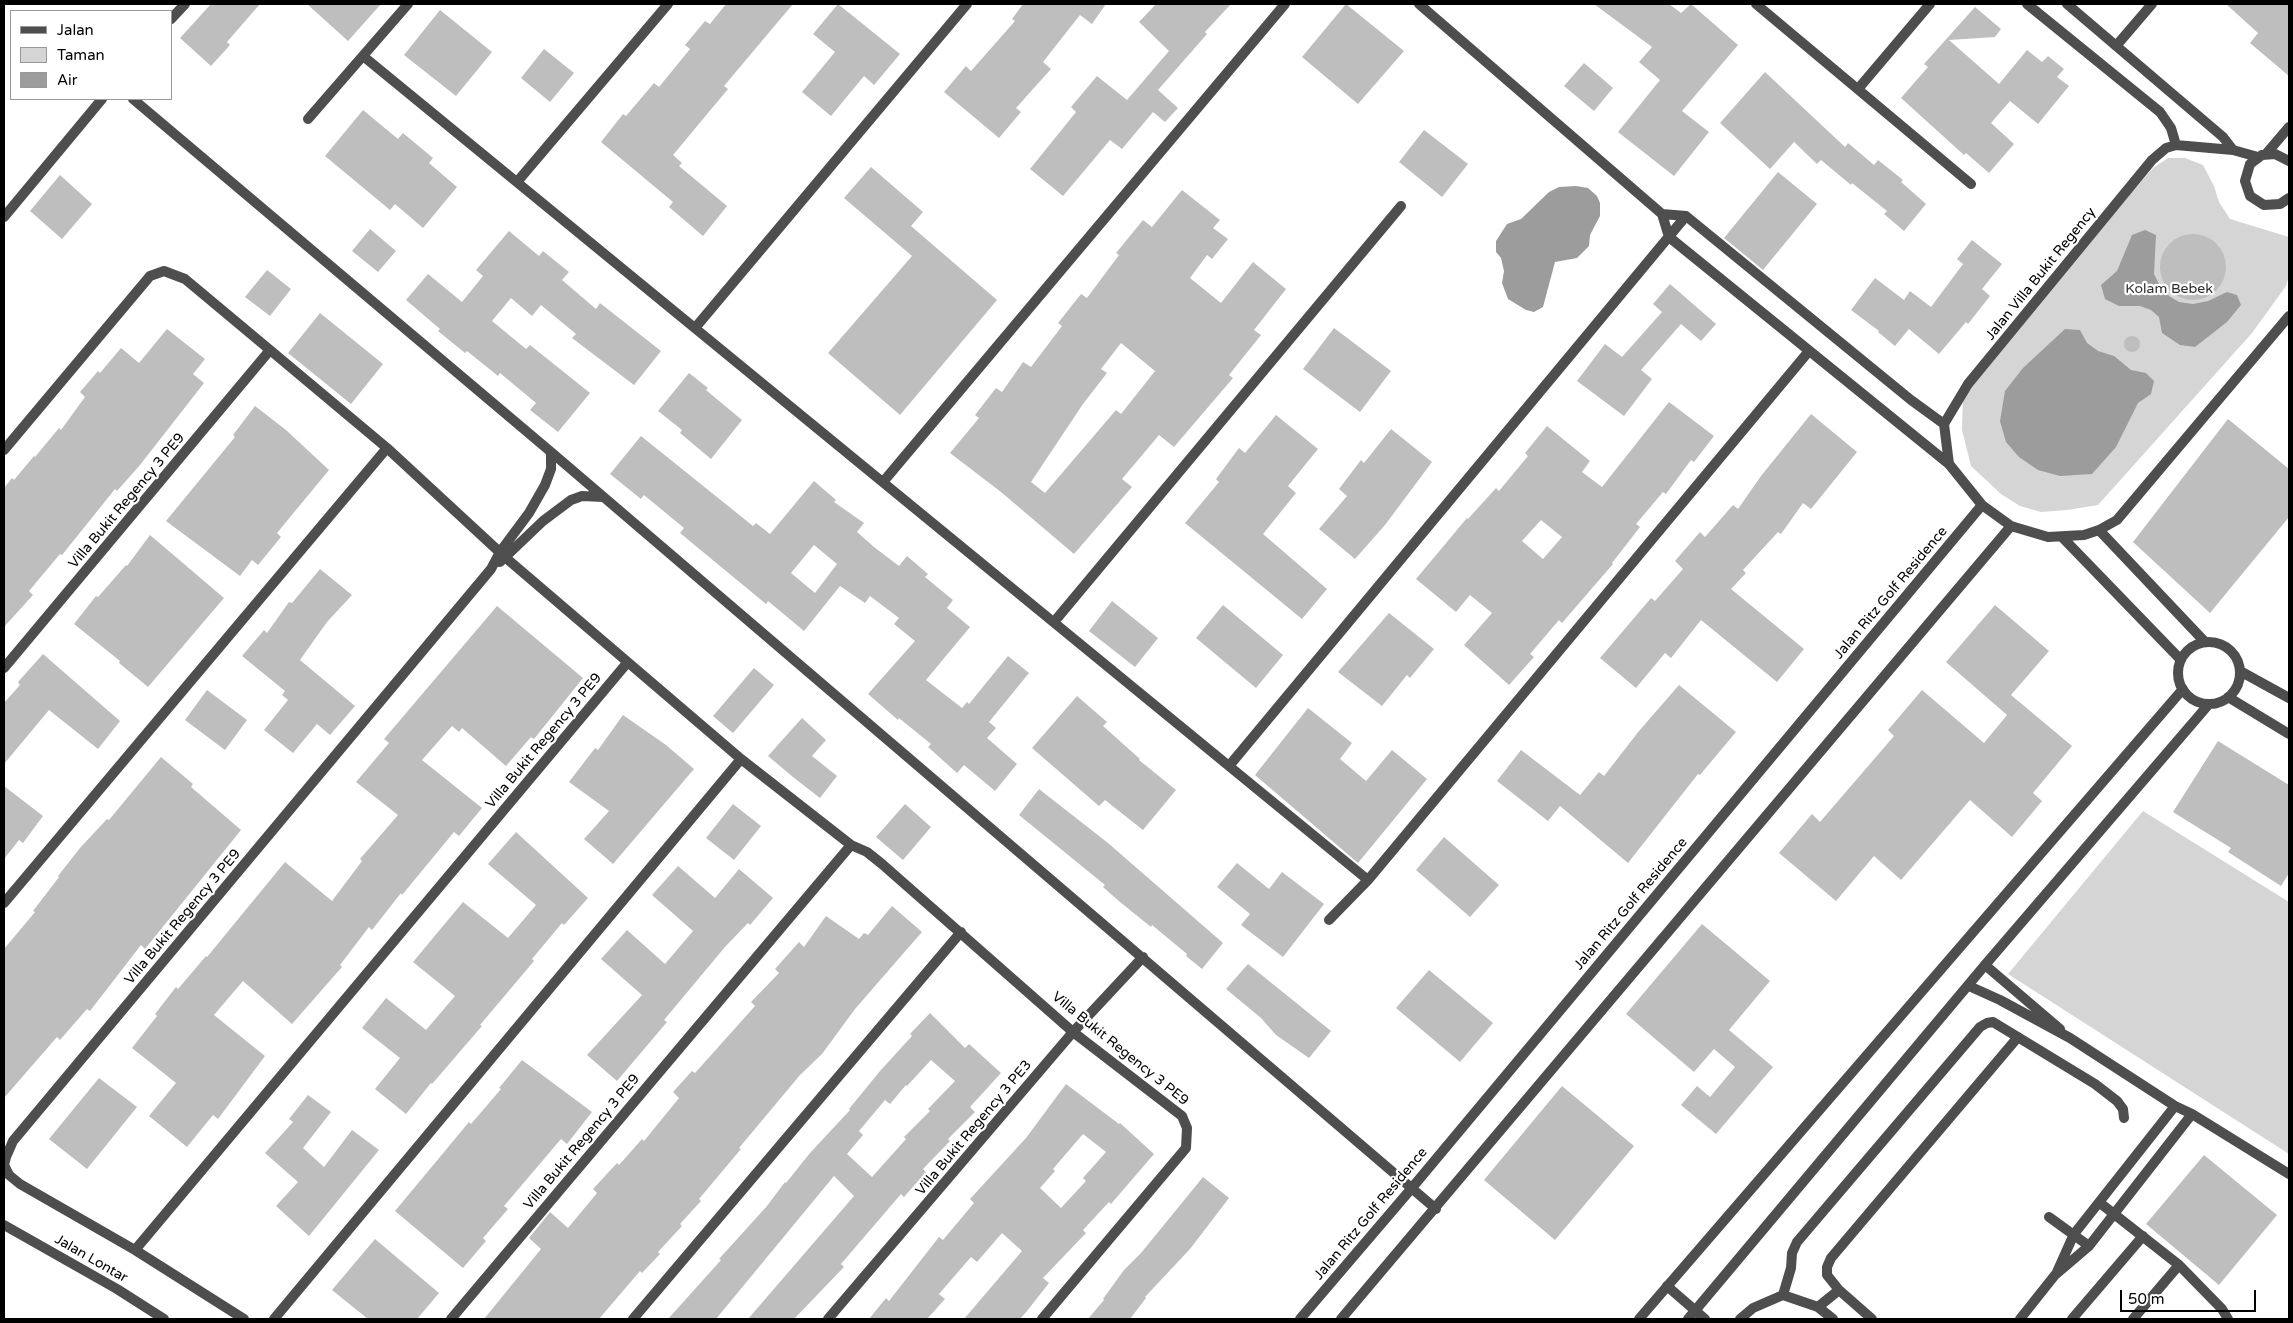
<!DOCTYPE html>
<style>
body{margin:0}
#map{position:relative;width:2293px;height:1323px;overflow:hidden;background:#fff;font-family:"Varela Round",sans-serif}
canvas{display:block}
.frame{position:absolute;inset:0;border:5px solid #000;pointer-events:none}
.legend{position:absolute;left:10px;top:10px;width:162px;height:90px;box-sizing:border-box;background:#fff;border:1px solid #999;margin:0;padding:6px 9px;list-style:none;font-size:15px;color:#000}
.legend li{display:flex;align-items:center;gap:10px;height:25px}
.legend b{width:25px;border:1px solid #999}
.scale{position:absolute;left:2120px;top:1290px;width:136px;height:22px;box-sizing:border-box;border:2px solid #000;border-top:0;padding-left:6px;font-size:15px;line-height:18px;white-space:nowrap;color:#000;-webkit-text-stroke:4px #fff;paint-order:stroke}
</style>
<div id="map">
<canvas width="2293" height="1323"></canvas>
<div class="frame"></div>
<ul class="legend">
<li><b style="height:6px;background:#4e4e4e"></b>Jalan</li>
<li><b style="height:14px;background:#d5d5d5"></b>Taman</li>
<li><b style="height:14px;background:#9c9c9c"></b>Air</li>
</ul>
<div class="scale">50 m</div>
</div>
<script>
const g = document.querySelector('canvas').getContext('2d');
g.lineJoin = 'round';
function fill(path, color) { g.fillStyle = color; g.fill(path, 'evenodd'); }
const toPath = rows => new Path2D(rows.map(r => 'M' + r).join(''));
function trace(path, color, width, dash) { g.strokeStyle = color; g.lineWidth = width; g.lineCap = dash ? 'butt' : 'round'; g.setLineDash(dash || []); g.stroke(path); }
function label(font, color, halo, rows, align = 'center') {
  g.font = font + ' "Varela Round",sans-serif'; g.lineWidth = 4.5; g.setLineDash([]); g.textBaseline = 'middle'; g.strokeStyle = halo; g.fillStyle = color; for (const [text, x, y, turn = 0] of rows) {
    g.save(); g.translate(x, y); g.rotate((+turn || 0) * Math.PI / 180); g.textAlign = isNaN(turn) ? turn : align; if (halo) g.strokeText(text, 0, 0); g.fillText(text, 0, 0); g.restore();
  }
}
const green = toPath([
 [2168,158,2185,158,2203,165,2214,186,2219,202,2230,219,2289,237,2289,276,2286,286,2252,333,2098,505,2067,510,2041,512,2020,506,2001,494,1971,466,1962,430,1963,395,2018,324,2153,168],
 [2143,811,2289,902,2289,1154,2008,974]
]);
const water = toPath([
 [1576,186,1588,188,1597,196,1600,203,1600,216,1590,235,1589,246,1577,258,1555,262,1543,307,1534,312,1526,310,1508,299,1502,283,1504,271,1501,258,1496,252,1496,241,1507,224,1521,219,1549,192,1559,187],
 [2145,230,2156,235,2154,274,2160,286,2169,296,2179,302,2193,304,2208,301,2227,292,2237,295,2241,305,2227,322,2195,347,2180,345,2162,333,2159,317,2151,310,2140,306,2119,306,2105,299,2101,285,2117,271,2132,235],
 [2065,329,2080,330,2087,343,2098,351,2114,356,2131,370,2146,373,2154,381,2151,394,2138,403,2116,447,2092,474,2060,476,2038,470,2019,457,2006,442,2000,421,2005,391,2023,368]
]);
const building = toPath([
 [211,4,260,4,227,42,230,45,211,66,180,38],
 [307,4,381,4,348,41],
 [726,4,793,4,724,86,728,89,673,155,682,163,679,166,727,206,703,236,669,207,673,202,601,142,623,114,626,116,654,83,659,87,690,49,685,45,705,21,710,24],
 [838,4,900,54,874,85,864,76,831,116,802,92,835,52,813,34],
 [1023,4,1106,4,1092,24,1080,15,1043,62,1051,69,1016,108,1021,112,999,138,944,92,966,66,971,71,1015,21,1012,19],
 [1156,4,1231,4,1205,32,1207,34,1158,90,1178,108,1165,122,1153,112,1122,149,1110,140,1063,196,1030,169,1076,112,1071,107,1097,76,1127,100,1169,51,1139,22],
 [1346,4,1404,51,1358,104,1302,57],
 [1594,4,1669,4,1681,13,1691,4,1738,45,1682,111,1709,132,1674,176,1618,132,1660,80,1639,62,1652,47],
 [2226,4,2289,4,2289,76,2250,43,2258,33],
 [1975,7,2001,29,1995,37,1949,40,1999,84,2027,50,2042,62,2048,56,2064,69,2057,77,2069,86,2038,124,2010,101,1991,123,2014,144,1989,173,1966,153,1964,155,1901,98,1928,67,1924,64],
 [440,10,492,52,456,96,404,55],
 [544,49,574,73,550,102,521,78],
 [1584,63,1613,88,1594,111,1564,86],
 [1765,72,1845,147,1848,143,1874,165,1878,160,1903,180,1901,182,1926,204,1904,231,1884,214,1887,211,1852,183,1851,185,1821,160,1817,164,1794,142,1770,169,1720,123],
 [363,110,398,139,403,133,433,158,429,163,457,187,423,228,395,204,390,210,325,156],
 [1424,130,1468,164,1442,197,1399,162],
 [871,167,923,212,911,226,997,300,900,415,828,353,912,256,844,198],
 [1778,172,1817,204,1763,270,1724,238],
 [60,175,92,204,62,239,30,211],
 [1182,190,1220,220,1213,228,1228,239,1212,259,1207,255,1190,278,1221,303,1253,262,1286,289,1254,330,1261,335,1229,375,1233,378,1174,447,1159,435,1122,479,1132,487,1074,554,1001,492,950,453,979,418,975,415,996,388,1002,392,1023,362,1031,367,1062,326,1058,323,1081,294,1087,298,1119,255,1116,253,1143,220,1152,227],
 [1121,343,1155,371,1121,414,1116,410,1045,493,1031,482,1083,404,1107,373,1101,369],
 [370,229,396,251,378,272,352,251],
 [509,231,539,256,543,251,569,272,562,280,596,309,600,303,661,351,634,385,572,338,576,334,541,305,532,316,511,298,492,321,526,349,530,345,590,393,558,432,530,410,536,403,500,373,498,376,467,351,465,353,438,331,440,329,406,300,428,274,462,302,483,276,476,270],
 '2160 267a33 33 0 1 1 66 0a33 33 0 1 1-66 0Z',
 [1972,240,2002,264,1982,289,1990,296,1968,324,1966,322,1939,354,1909,329,1895,346,1878,332,1879,331,1851,310,1875,278,1904,300,1910,291,1931,307,1963,264,1957,259],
 [267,270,291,289,270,316,245,297],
 [1670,284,1716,324,1701,341,1681,324,1641,370,1652,379,1624,416,1577,381,1605,344,1622,357,1662,312,1653,304],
 [320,313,383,364,351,404,288,353],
 [1334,328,1391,371,1360,412,1303,369],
 [167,329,205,359,193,374,204,383,140,465,117,491,115,489,62,555,60,554,29,591,33,595,4,627,4,488,12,478,14,480,34,456,35,457,59,428,61,430,85,397,80,392,98,371,100,373,121,348,139,363],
 '2124 344a8 8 0 1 1 16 0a8 8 0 1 1-16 0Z',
 [689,373,708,388,706,390,742,420,711,459,680,433,682,430,658,411],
 [1669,402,1714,436,1694,462,1691,460,1666,494,1663,492,1636,524,1640,527,1612,563,1613,564,1562,623,1559,620,1530,654,1534,657,1509,685,1464,645,1492,613,1470,595,1456,612,1416,579,1467,518,1468,519,1496,488,1499,491,1528,456,1525,453,1547,426,1590,461,1582,472,1602,487],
 [1541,520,1562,537,1543,559,1522,541],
 [255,406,286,430,329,470,277,533,281,537,258,565,252,560,240,576,166,521,235,437,233,435],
 [1811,414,1857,452,1811,509,1803,503,1781,534,1778,532,1743,570,1746,573,1731,589,1804,649,1777,682,1701,620,1671,658,1665,653,1636,688,1600,658,1651,598,1655,601,1683,569,1675,561,1700,532,1705,537,1733,505,1738,509,1761,476],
 [1276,415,1318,449,1288,486,1296,493,1263,534,1327,589,1302,619,1185,523,1219,482,1216,479,1239,448,1245,453],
 [2228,419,2289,469,2289,517,2210,613,2133,542],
 [1391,429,1432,462,1385,525,1355,559,1319,529,1347,496,1339,489,1361,460,1364,463],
 [641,436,753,526,756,523,770,534,814,481,836,500,834,502,864,523,857,532,874,547,899,566,907,556,928,574,925,577,953,600,947,608,970,627,926,680,962,708,967,702,969,704,1008,656,1029,673,989,722,996,728,987,738,1017,764,995,791,964,765,957,773,928,747,931,744,899,718,898,720,868,694,915,641,894,624,899,618,870,596,865,603,840,586,804,631,768,601,766,604,680,533,684,528,644,495,641,499,610,474],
 [814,545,837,564,815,593,791,573],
 [150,535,224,598,148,687,119,663,120,661,74,624,96,596,98,597,126,565,127,566],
 [320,569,352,595,327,622,300,660,355,706,330,735,317,724,293,753,264,730,288,700,282,695,285,691,242,656,264,630,267,633,289,602,292,603],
 [1112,601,1158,638,1135,667,1089,631],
 [1223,605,1283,655,1256,688,1196,638],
 [1995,605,2049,651,2011,695,2072,746,2033,793,2042,801,2012,837,1970,800,1901,880,1874,856,1836,901,1779,853,1812,814,1820,822,1894,736,1888,730,1922,690,1984,743,2007,715,1946,662],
 [497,606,583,678,534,739,531,737,506,766,462,728,459,732,452,726,422,760,482,808,459,836,454,832,402,895,401,893,372,930,369,927,340,965,342,967,292,1024,243,981,214,1015,265,1056,218,1119,213,1115,187,1147,149,1116,176,1083,132,1048,157,1016,155,1014,176,987,178,989,206,956,207,957,285,862,332,901,362,861,360,859,398,815,356,782,389,743,384,739],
 [1389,613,1434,649,1410,678,1407,675,1382,706,1338,672],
 [43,654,120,721,98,749,49,710,4,764,4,703,20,685,18,682],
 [754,668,774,685,733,733,713,716],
 [1679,685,1736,732,1700,775,1698,774,1628,863,1560,806,1548,821,1497,781,1521,750,1580,795,1599,772,1604,776,1639,731],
 [207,690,247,720,225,750,185,720],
 [1077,696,1107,722,1103,726,1140,759,1139,760,1176,790,1143,830,1105,800,1099,806,1032,748],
 [1308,708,1352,743,1340,759,1366,781,1392,750,1427,779,1358,863,1255,775],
 [623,715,666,745,694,769,613,864,584,839,609,811,569,782,595,748,598,750],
 [802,718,826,740,812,756,837,776,820,798,793,777,768,756],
 [2218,741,2289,785,2289,873,2281,886,2228,852,2231,848,2173,812],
 [161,757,193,784,191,787,241,830,145,949,141,945,90,1011,87,1009,60,1040,57,1037,4,1098,4,949,35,912,33,911,59,877,58,876,80,848,107,819,109,820],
 [4,786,43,816,23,843,19,840,4,859],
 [1039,789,1108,843,1223,943,1202,969,1186,956,1187,954,1152,925,1151,927,1120,902,1103,887,1105,885,1019,815],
 [733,804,761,826,734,860,706,838],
 [905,804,931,827,903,860,876,837],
 [516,832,588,898,564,925,562,923,532,959,534,961,480,1025,482,1026,432,1084,431,1083,406,1114,375,1089,400,1058,362,1028,386,998,426,1030,455,996,413,962,463,902,508,938,536,905,488,864],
 [1444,837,1499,885,1470,917,1416,870],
 [1237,863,1269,889,1282,872,1324,904,1283,957,1241,925,1250,914,1217,887],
 [678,866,715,898,739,869,773,898,750,925,748,923,725,947,664,1020,667,1022,617,1081,587,1055,642,995,601,959,627,930,665,964,693,931,652,895],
 [892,906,922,932,855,1009,822,1054,800,1075,739,1148,741,1149,699,1199,701,1201,680,1224,682,1226,658,1252,660,1254,642,1273,640,1271,599,1319,484,1319,541,1249,529,1238,550,1212,568,1228,597,1193,593,1189,617,1163,619,1165,642,1139,644,1141,679,1098,673,1092,692,1071,695,1073,755,1006,751,1002,779,973,775,969,799,942,804,947,826,916,859,939,864,933,868,935],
 [1702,924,1770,981,1729,1030,1773,1067,1716,1134,1681,1105,1697,1086,1710,1097,1735,1067,1714,1049,1694,1072,1626,1014],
 [1248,964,1331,1031,1309,1058,1276,1035,1261,1018,1226,989],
 [1429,970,1493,1023,1460,1062,1396,1008],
 [930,1013,965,1048,969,1044,1001,1073,970,1107,975,1112,948,1139,950,1141,923,1169,926,1172,904,1197,901,1194,841,1264,844,1267,794,1319,748,1319,854,1196,834,1176,716,1319,668,1319,721,1260,719,1259,767,1206,785,1182,786,1183,810,1153,850,1110,849,1109,880,1071,912,1036,910,1034],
 [931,1060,955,1081,928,1109,930,1111,904,1137,906,1139,872,1177,847,1154,863,1135,859,1131,885,1100,890,1104,906,1085,907,1086],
 [522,1060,592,1112,567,1144,561,1139,504,1206,508,1209,483,1238,486,1241,463,1268,395,1211,469,1122,471,1124,501,1089,499,1088],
 [99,1078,137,1107,87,1169,49,1139],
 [1066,1084,1119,1124,1120,1123,1154,1154,1111,1204,1109,1202,1083,1230,1086,1233,1043,1278,1049,1283,1027,1311,1020,1319,964,1319,1022,1251,1002,1233,977,1262,971,1257,939,1294,945,1299,927,1319,869,1319,886,1298,889,1301,939,1237,943,1240,974,1203,970,1199,1026,1138],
 [1083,1134,1106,1152,1083,1178,1086,1181,1061,1208,1040,1188,1055,1171,1053,1169],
 [1562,1086,1634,1146,1555,1240,1484,1180],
 [308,1095,331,1112,303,1148,324,1167,352,1130,379,1150,309,1236,276,1206,298,1182,265,1153,293,1122,289,1119],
 [2204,1155,2277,1215,2219,1285,2146,1224],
 [1203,1177,1229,1198,1190,1249,1145,1297,1146,1298,1130,1319,1088,1319,1104,1300,1103,1299,1124,1270,1141,1253],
 [375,1239,439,1293,417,1319,368,1319,332,1290]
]);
const lane = toPath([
 [1985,965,2060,1029],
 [1969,986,2000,1000,2070,1038,2175,1106,2192,1114,2289,1174],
 [2100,1203,2179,1265,2222,1309,2228,1319],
 [2049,1217,2089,1246],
 [2057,1272,2074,1234,2175,1106],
 [1667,1286,1705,1319],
 [1783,1295,1791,1268,1792,1253,1797,1242,1980,1027,1987,1023,1993,1022,2095,1084,2117,1101,2123,1109,2124,1118],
 [1818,1307,1839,1290],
 [1740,1319,1753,1308,1783,1295,1818,1307,1833,1319],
 [1872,1319,1839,1290,1827,1275,1827,1267,1831,1258,2018,1037],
 [2020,1319,2055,1275,2089,1246,2192,1114],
 [2072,1319,2143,1236],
 [2133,1319,2179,1265]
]);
const street = toPath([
 [1419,4,1662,214],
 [1756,4,1971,184],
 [2027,4,2160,112,2171,128,2176,145],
 [2067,4,2223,137,2233,150],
 [171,19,185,4],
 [2116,46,2152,4],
 [363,56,1368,880],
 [1858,89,1930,4],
 [133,99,551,452,1436,1209],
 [308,119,408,4],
 [2266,154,2289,127],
 [2258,157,2233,150,2176,145,2166,148,2152,160,1968,384,1944,424,1949,464,1982,505,2011,526,2048,537,2084,535,2099,530,2117,520,2289,316],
 [2289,161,2275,154,2262,155,2250,164,2245,181,2250,196,2264,205,2280,204,2289,198],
 [517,182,668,4],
 [4,217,102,99],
 [695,328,967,4],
 [1944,424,1911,400,1686,216,1662,214,1669,237,1949,464],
 [4,450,150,276,164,271,185,279,270,350,387,448,506,558,741,759,851,845,867,852,882,864,1073,1032,1182,1116,1187,1128,1186,1148,1042,1319],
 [883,482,1285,4],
 [2099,530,2205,642],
 [2062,537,2181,660],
 [500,562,543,521,571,500,582,496,603,497],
 [1054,622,1401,206],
 '2178 673a31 31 0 1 1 62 0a31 31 0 1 1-62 0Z',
 [4,668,270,350],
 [2240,671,2289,698],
 [2228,697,2289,734],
 [1229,766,1686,216],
 [4,903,387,448],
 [1329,920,1368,880,1809,351],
 [4,1225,117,1289,164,1319],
 [135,1250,627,663],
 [244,1319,135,1250,20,1184,9,1175,4,1165,6,1157,13,1141,491,569,500,552,529,513,545,485,551,469,551,452],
 [274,1319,741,759],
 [451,1319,851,845],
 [633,1319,961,932],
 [828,1319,1073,1032,1143,957],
 [1300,1319,1411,1189,1982,505],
 [1341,1319,2011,526],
 [1639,1319,2183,689],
 [1688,1319,1985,965,2209,704]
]);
const streetNames = [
 ["Jalan Villa Bukit Regency",2041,274,-51],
 ["Villa Bukit Regency 3 PE9",127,501,-50],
 ["Jalan Ritz Golf Residence",1891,593,-50],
 ["Villa Bukit Regency 3 PE9",544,741,-50],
 ["Jalan Ritz Golf Residence",1631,904,-50],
 ["Villa Bukit Regency 3 PE9",183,917,-50],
 ["Villa Bukit Regency 3 PE9",1120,1049,39],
 ["Villa Bukit Regency 3 PE3",974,1128,-50],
 ["Villa Bukit Regency 3 PE9",582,1142,-50],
 ["Jalan Ritz Golf Residence",1371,1214,-50],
 ["Jalan Lontar",91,1259,30]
];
const parkNames = [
 ["Kolam Bebek",2169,289]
];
fill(green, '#d5d5d5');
fill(water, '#9c9c9c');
fill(building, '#bebebe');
trace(lane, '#4e4e4e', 10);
trace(street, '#4e4e4e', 10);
label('14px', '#000', '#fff', streetNames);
label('14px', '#2c2c2c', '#fff', parkNames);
</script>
